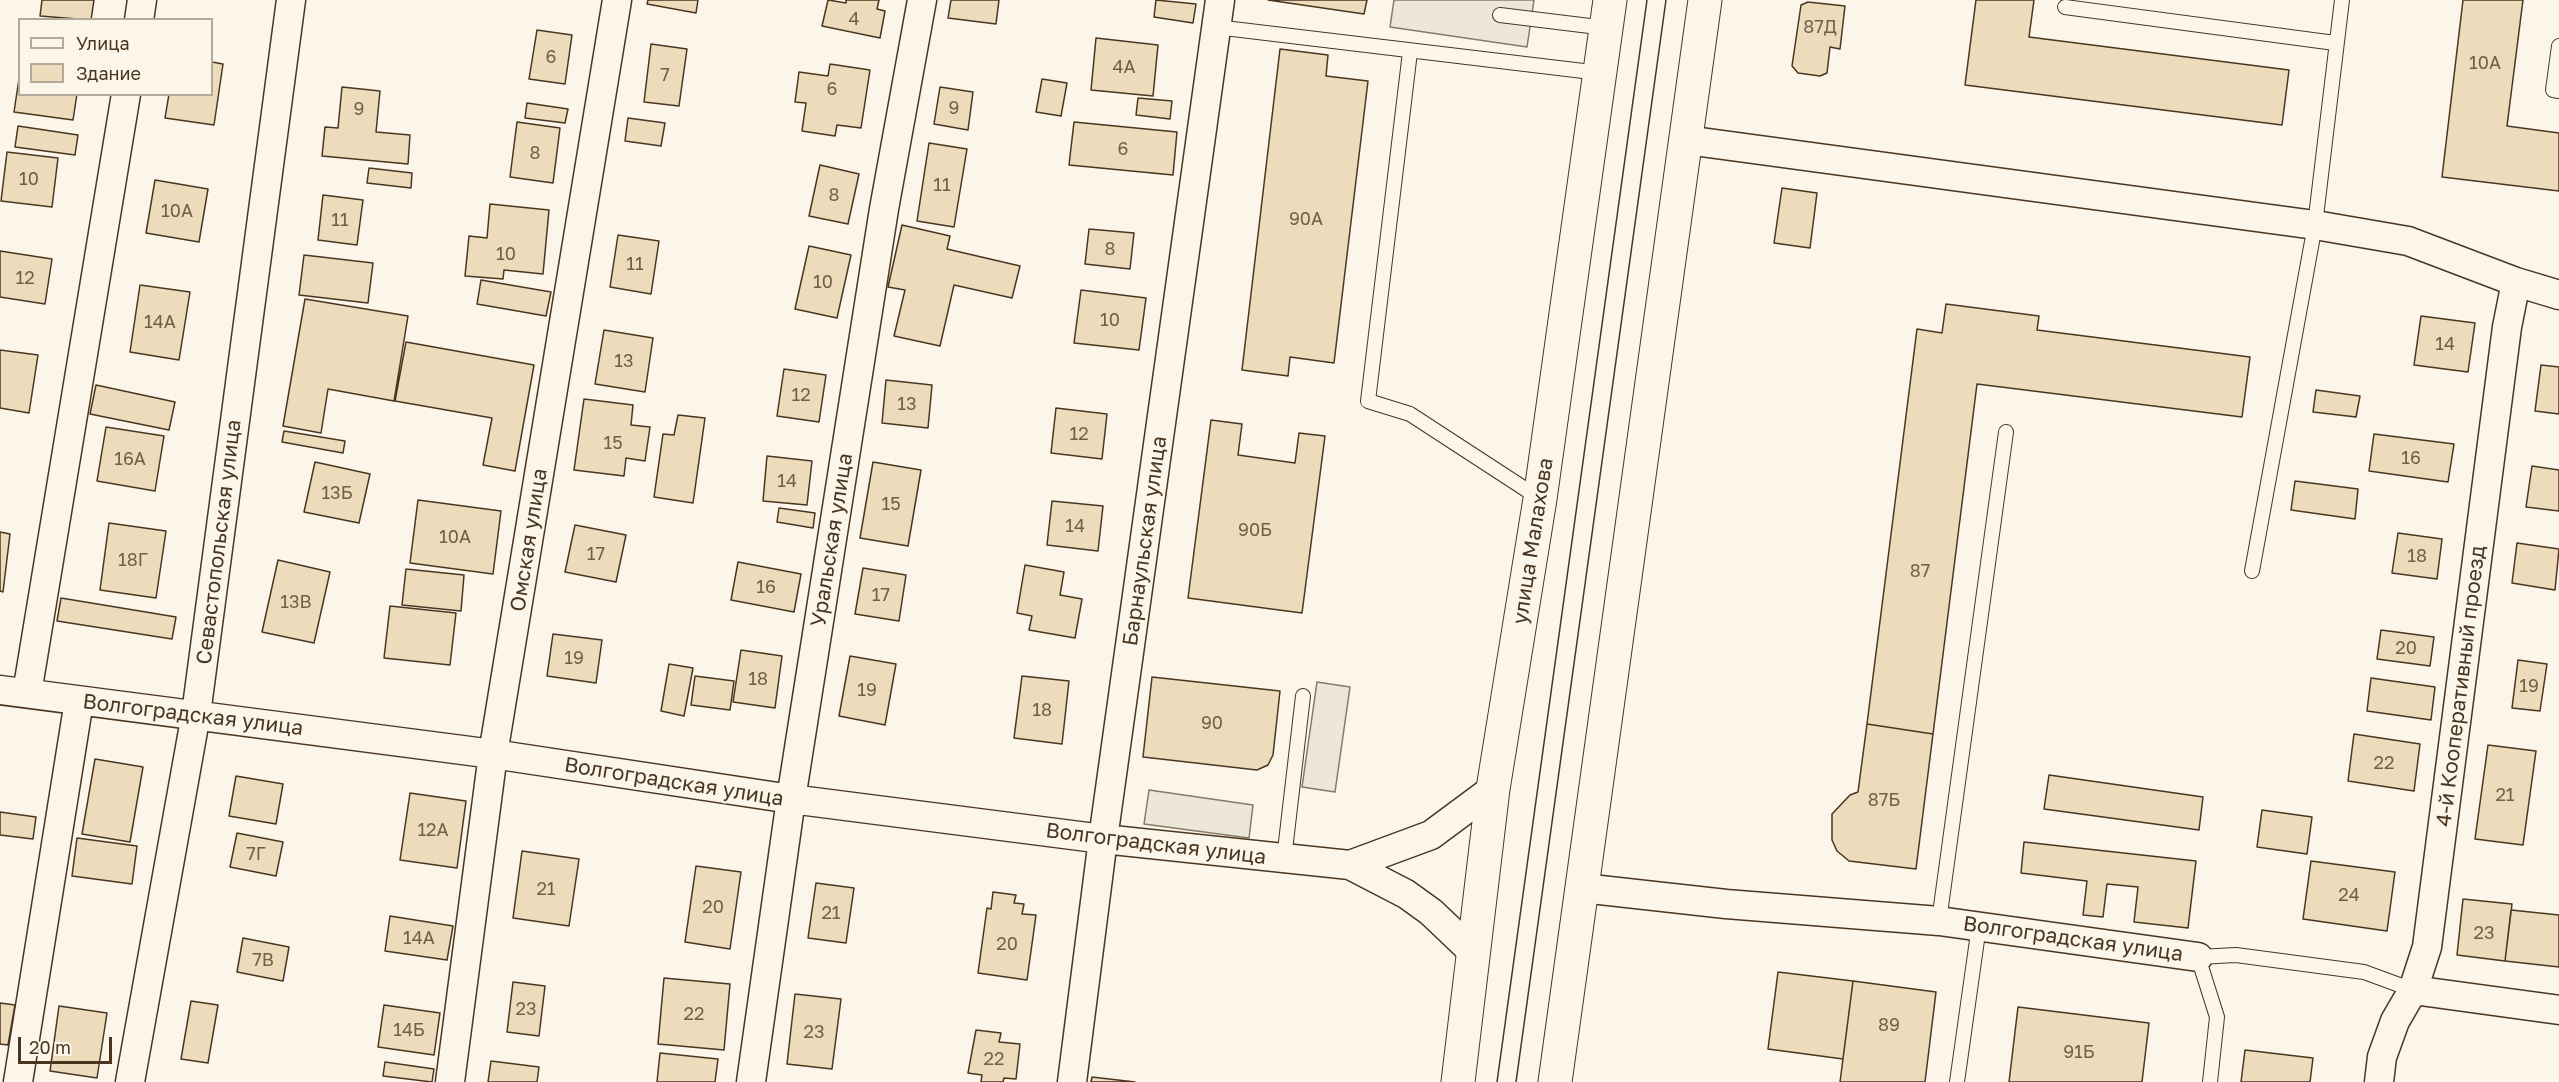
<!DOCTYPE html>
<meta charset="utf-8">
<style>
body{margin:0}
#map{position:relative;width:2559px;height:1082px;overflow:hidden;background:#fbf6e9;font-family:"Golos Text",sans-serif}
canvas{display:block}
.legend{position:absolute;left:18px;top:18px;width:195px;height:78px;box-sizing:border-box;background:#fbf6e9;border:2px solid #b4a999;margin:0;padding:8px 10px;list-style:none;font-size:18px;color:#4a3520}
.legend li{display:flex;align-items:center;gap:12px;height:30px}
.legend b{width:30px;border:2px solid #b4a999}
.scale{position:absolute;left:18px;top:1037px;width:94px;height:27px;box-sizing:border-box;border:3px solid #4a3520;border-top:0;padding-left:8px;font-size:18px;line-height:21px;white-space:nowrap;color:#4a3520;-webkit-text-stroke:4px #fbf6e9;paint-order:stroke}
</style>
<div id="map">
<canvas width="2559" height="1082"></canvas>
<ul class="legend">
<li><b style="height:8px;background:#fbf6e9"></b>Улица</li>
<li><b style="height:16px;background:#ecdcbc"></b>Здание</li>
</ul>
<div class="scale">20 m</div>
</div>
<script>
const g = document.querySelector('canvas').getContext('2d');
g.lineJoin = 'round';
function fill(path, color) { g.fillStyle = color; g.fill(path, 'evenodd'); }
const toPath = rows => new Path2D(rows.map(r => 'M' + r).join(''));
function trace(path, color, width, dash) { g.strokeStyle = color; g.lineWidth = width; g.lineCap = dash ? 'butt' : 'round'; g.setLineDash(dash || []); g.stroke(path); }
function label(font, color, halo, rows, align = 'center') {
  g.font = font + ' "Golos Text",sans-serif'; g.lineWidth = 4.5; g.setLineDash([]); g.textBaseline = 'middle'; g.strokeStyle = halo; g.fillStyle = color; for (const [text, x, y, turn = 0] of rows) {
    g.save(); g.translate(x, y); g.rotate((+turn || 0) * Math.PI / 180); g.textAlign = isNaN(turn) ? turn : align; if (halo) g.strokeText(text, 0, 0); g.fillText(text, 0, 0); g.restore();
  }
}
const parking = toPath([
 [1394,0,1534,0,1527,47,1390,27,1394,0],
 [1317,682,1350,687,1335,792,1302,787,1317,682],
 [1149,790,1253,805,1249,838,1144,824,1149,790]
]);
const building = toPath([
 [42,0,94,0,91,20,40,16,42,0],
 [648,0,698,0,696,13,647,4,648,0],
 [828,0,846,3,846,0,879,0,877,9,885,11,880,38,822,26,828,0],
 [951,0,999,0,996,24,948,18,951,0],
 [1156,0,1196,4,1193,23,1154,17,1156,0],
 [1268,0,1367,0,1364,14,1268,0],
 [1976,0,2034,0,2029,37,2289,70,2282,125,1965,85,1976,0],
 [2463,0,2523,0,2507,126,2559,133,2559,191,2442,177,2463,0],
 [1808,2,1845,6,1840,49,1830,47,1827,73,1820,76,1798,73,1792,66,1801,5,1808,2],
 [537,30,572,35,565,84,529,79,537,30],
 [1096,38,1158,45,1153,96,1091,90,1096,38],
 [651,44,687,49,679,106,644,102,651,44],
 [1280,49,1328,55,1326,76,1368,81,1334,363,1290,357,1288,376,1242,370,1280,49],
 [212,62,223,64,214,125,165,118,169,94,212,94,212,62],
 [830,64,870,70,861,128,837,125,835,136,802,131,806,103,795,102,799,72,828,76,830,64],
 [20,72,20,94,77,94,73,120,14,112,20,72],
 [1042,79,1067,83,1061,116,1036,112,1042,79],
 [342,87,380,91,376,132,410,135,408,164,322,156,325,127,338,128,342,87],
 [940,87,973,92,968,130,934,124,940,87],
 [1138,98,1172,101,1170,119,1136,115,1138,98],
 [527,103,568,109,565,123,525,118,527,103],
 [628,118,665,123,661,146,625,141,628,118],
 [517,122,560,128,553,183,510,177,517,122],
 [1074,122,1177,132,1173,175,1069,165,1074,122],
 [18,126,78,135,75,155,15,147,18,126],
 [929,143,967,149,954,227,917,221,929,143],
 [7,152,58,158,52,207,1,201,7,152],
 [820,165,859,174,848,224,809,216,820,165],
 [369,168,412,173,411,188,367,183,369,168],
 [155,180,208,189,199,242,146,233,155,180],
 [1782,188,1817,193,1810,248,1774,243,1782,188],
 [323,195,363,200,357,245,318,240,323,195],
 [490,204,549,210,543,274,504,270,503,279,465,276,469,236,487,238,490,204],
 [902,225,950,236,947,249,1020,266,1012,298,954,285,940,346,894,336,905,290,888,287,902,225],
 [1089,229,1134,233,1130,269,1085,264,1089,229],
 [618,235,659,241,651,294,610,287,618,235],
 [809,246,851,255,837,318,795,309,809,246],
 [0,251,52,259,45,304,0,297,0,251],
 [304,255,373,263,368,303,299,295,304,255],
 [481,280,551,292,546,316,477,304,481,280],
 [140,285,190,292,179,360,130,352,140,285],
 [1081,290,1146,298,1139,350,1074,343,1081,290],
 [305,299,408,316,394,401,328,389,321,433,283,426,305,299],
 [1946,304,2039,316,2037,330,2250,357,2242,417,1977,384,1933,734,1867,724,1917,329,1942,333,1946,304],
 [2421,316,2475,323,2468,372,2414,365,2421,316],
 [604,330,653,338,645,392,595,384,604,330],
 [406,342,534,365,515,471,483,465,492,418,395,401,406,342],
 [0,350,38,355,29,413,0,408,0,350],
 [2541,365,2559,367,2559,414,2535,411,2541,365],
 [784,369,826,375,819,422,777,416,784,369],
 [886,380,932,385,928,428,882,423,886,380],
 [96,385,175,402,169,430,90,414,96,385],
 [2316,390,2360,396,2356,417,2313,412,2316,390],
 [584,399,633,405,631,425,650,427,645,461,626,458,624,476,574,470,584,399],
 [1056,408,1107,414,1102,459,1051,453,1056,408],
 [678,415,705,418,693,503,654,497,663,434,674,435,678,415],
 [1211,420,1242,424,1238,455,1295,463,1299,433,1325,436,1302,613,1188,598,1211,420],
 [106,427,164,436,155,491,97,481,106,427],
 [284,431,345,441,343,453,282,442,284,431],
 [2374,434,2454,444,2448,482,2369,471,2374,434],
 [767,456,812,461,807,505,763,501,767,456],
 [315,462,370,474,359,523,304,512,315,462],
 [873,462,921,470,908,546,860,538,873,462],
 [2532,466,2559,470,2559,511,2526,507,2532,466],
 [2295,481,2358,489,2355,519,2291,510,2295,481],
 [418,500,501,511,493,574,410,563,418,500],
 [1052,501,1103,506,1098,551,1047,545,1052,501],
 [779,508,815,513,813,528,777,522,779,508],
 [109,523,166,531,156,598,100,590,109,523],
 [575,525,626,535,616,582,565,572,575,525],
 [0,532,10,534,3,592,0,591,0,532],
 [2398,533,2442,539,2437,579,2392,573,2398,533],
 [2517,543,2559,549,2555,590,2512,583,2517,543],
 [278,560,330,572,314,643,262,632,278,560],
 [738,562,801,574,794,612,731,600,738,562],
 [1025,565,1064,572,1060,595,1082,599,1075,638,1029,630,1032,616,1017,613,1025,565],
 [863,568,906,575,899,621,855,614,863,568],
 [406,569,464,575,461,611,402,605,406,569],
 [61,598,176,617,172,639,57,621,61,598],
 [390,606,456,613,450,665,384,658,390,606],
 [2381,630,2434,637,2430,666,2377,659,2381,630],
 [553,634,602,640,596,683,547,676,553,634],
 [741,650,782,656,775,708,733,702,741,650],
 [850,656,896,664,885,725,839,716,850,656],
 [2518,660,2547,664,2540,711,2512,708,2518,660],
 [669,664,693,668,684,716,661,711,669,664],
 [695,676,734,681,730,710,691,705,695,676],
 [1022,676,1069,681,1062,744,1014,738,1022,676],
 [1152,677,1280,691,1273,755,1268,765,1257,770,1143,757,1152,677],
 [2371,678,2435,687,2431,720,2367,711,2371,678],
 [1867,724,1933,734,1916,869,1849,861,1837,851,1832,840,1832,814,1850,795,1858,792,1867,724],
 [2354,734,2420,744,2414,791,2348,781,2354,734],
 [2488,745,2536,751,2523,845,2475,839,2488,745],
 [95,759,143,767,130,842,82,834,95,759],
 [2049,775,2203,797,2199,830,2044,809,2049,775],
 [236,776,283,784,276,824,229,816,236,776],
 [410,793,466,801,457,868,400,860,410,793],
 [2262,810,2312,817,2307,854,2257,847,2262,810],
 [0,812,36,817,33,839,0,835,0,812],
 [237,833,283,842,276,876,230,867,237,833],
 [77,838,137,846,132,884,72,876,77,838],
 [2024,842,2196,861,2188,928,2134,922,2138,887,2107,884,2103,917,2083,915,2087,881,2021,873,2024,842],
 [522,851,579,859,569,926,513,918,522,851],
 [2311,861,2395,872,2387,931,2303,919,2311,861],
 [696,866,741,872,730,949,685,942,696,866],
 [816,883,854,888,846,943,808,938,816,883],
 [993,892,1016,895,1014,903,1024,904,1022,914,1036,915,1027,980,978,973,987,908,991,909,993,892],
 [2463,899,2512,904,2505,961,2457,955,2463,899],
 [2511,910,2559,915,2559,967,2505,961,2511,910],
 [390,916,453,926,447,960,385,951,390,916],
 [243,938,289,947,283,981,237,972,243,938],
 [1778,972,1853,981,1843,1059,1768,1049,1778,972],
 [664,978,730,984,724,1050,658,1044,664,978],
 [1853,981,1936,992,1925,1082,1840,1082,1853,981],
 [513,982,545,986,539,1036,507,1032,513,982],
 [795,994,841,999,832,1069,787,1064,795,994],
 [191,1001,218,1005,208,1063,181,1059,191,1001],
 [0,1003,15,1005,8,1045,0,1044,0,1003],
 [384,1005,440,1013,434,1055,378,1047,384,1005],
 [59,1006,107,1013,97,1078,50,1071,59,1006],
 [2018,1007,2149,1023,2142,1082,2009,1082,2018,1007],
 [976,1030,1001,1033,999,1042,1020,1044,1016,1079,1004,1078,1003,1082,981,1082,982,1075,968,1073,976,1030],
 [2245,1050,2313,1058,2310,1082,2241,1082,2245,1050],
 [660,1053,718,1059,715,1082,657,1082,660,1053],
 [491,1061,539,1067,537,1082,488,1082,491,1061],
 [385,1062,434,1069,432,1082,383,1076,385,1062],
 [1092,1077,1135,1082,1091,1082,1092,1077]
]);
const service = toPath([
 [2065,7,2335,43],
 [1500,15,1606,28],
 [1216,27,1600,73],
 [2559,46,2553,90,2559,91],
 [1410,52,1368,401,1410,414,1539,498],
 [2252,571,2315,225,2342,0],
 [1284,859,1303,696],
 [1939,921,2006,432],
 [1957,1082,1979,926],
 [2210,1082,2217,1017,2198,957,2236,955,2364,972,2413,990]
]);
const minor = toPath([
 [139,20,142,0],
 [1686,140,2315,225,2408,241,2516,282,2559,295],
 [0,690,493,754,791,799,1103,839,1350,865,1406,894,1431,912,1472,951],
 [27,693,126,94],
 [1350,865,1431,835,1493,789],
 [1582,888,1726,904,1939,921,2198,957],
 [2413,990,2559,1010],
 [18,1082,79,701],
 [130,1082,196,714,291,0],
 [450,1082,493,754,617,0],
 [751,1082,791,799,884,209,922,0],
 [1072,1082,1103,839,1220,0],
 [2379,1082,2382,1057,2395,1021,2413,990,2427,947,2507,327,2516,282]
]);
const primary = toPath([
 [1458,1082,1493,789,1540,499,1610,0],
 [1555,1082,1705,0]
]);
const tram = toPath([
 [1497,1082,1647,0],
 [1516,1082,1666,0]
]);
const numberNames = [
 ["4",854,19],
 ["87Д",1820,27],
 ["6",551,57],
 ["10А",2485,63],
 ["4А",1124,67],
 ["7",665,75],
 ["6",832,89],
 ["9",954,108],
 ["9",359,109],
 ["6",1123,149],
 ["8",535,153],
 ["10",29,179],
 ["11",942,185],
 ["8",834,195],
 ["10А",177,211],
 ["90А",1306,219],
 ["11",340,220],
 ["8",1110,249],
 ["10",506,254],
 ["11",635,264],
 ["12",25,278],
 ["10",823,282],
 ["10",1110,320],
 ["14А",160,322],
 ["14",2445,344],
 ["13",624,361],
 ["12",801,395],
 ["13",907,404],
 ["12",1079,434],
 ["15",613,443],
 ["16",2411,458],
 ["16А",130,459],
 ["14",787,481],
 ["13Б",337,493],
 ["15",891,504],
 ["14",1075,526],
 ["90Б",1255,530],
 ["10А",455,537],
 ["17",596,554],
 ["18",2417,556],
 ["18Г",133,560],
 ["87",1920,571],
 ["16",766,587],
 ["17",881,595],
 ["13В",296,602],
 ["20",2406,648],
 ["19",574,658],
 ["18",758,679],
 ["19",2529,686],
 ["19",867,690],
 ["18",1042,710],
 ["90",1212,723],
 ["22",2384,763],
 ["21",2505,795],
 ["87Б",1884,800],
 ["12А",433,830],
 ["7Г",256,854],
 ["21",546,889],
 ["24",2349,895],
 ["20",713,907],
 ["21",831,913],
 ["23",2484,933],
 ["14А",419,938],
 ["20",1007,944],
 ["7В",263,960],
 ["23",526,1009],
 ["22",694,1014],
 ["89",1889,1025],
 ["14Б",409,1030],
 ["23",814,1032],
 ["91Б",2079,1052],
 ["22",994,1059]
];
const streetNames = [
 ["Омская улица",529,540,-81],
 ["Уральская улица",832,540,-81],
 ["Барнаульская улица",1145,541,-82],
 ["улица Малахова",1533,541,-81],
 ["Севастопольская улица",219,542,-83],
 ["4-й Кооперативный проезд",2461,686,-83],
 ["Волгоградская улица",193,715,7],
 ["Волгоградская улица",674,782,9],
 ["Волгоградская улица",1156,844,7],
 ["Волгоградская улица",2073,939,8]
];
fill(parking, '#ede7d9');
trace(parking, '#887966', 1.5);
fill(building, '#ecdcbc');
trace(building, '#4a3520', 1.5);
trace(service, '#4a3520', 16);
trace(minor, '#4a3520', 31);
trace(primary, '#4a3520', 35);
trace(service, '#fbf6e9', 14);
trace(minor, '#fbf6e9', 28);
trace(primary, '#fbf6e9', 33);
trace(tram, '#4a3520', 1.5);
label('18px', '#725f47', null, numberNames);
label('21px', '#4a3520', '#fbf6e9', streetNames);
</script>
